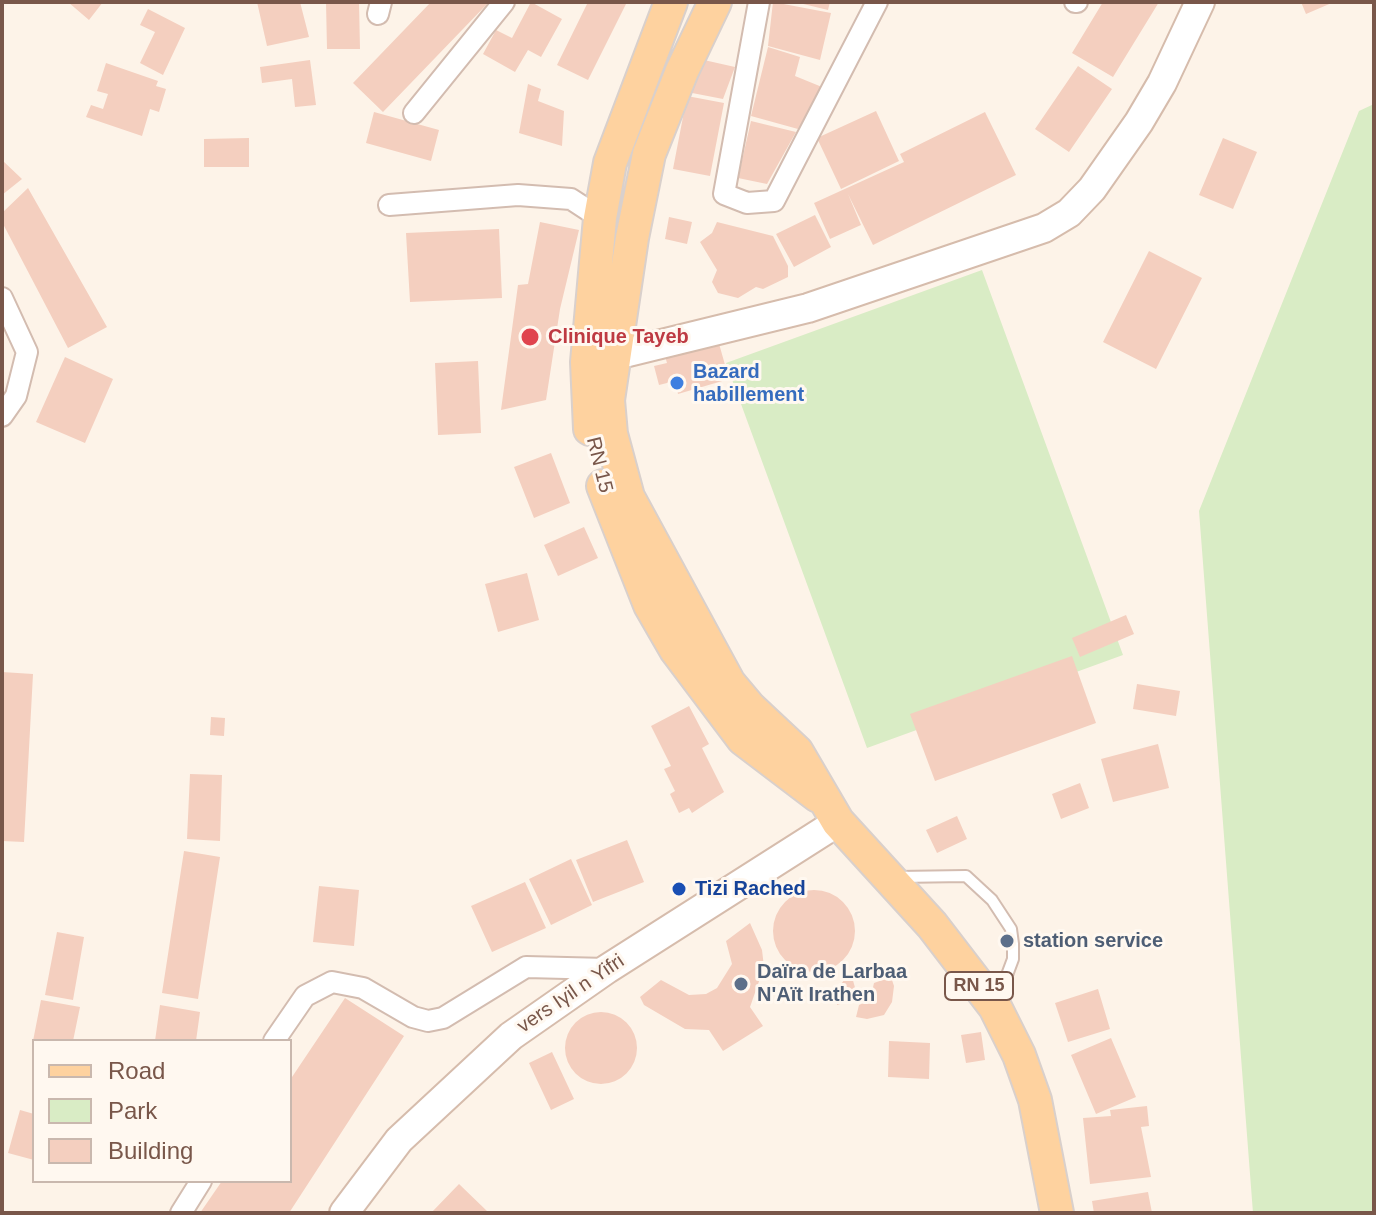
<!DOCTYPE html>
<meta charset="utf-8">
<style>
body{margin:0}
#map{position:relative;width:1376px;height:1215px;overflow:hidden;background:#fdf3e8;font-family:Helvetica,sans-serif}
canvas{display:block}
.frame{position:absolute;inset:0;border:4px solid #79574a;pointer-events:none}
.legend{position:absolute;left:32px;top:1039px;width:260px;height:144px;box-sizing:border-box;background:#fff8f0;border:2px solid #c9b8ae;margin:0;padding:10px 14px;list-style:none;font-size:24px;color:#79574a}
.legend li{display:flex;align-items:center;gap:16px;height:40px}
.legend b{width:40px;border:2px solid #c9b8ae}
</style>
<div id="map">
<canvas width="1376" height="1215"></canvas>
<div class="frame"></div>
<ul class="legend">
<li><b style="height:10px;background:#fed29f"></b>Road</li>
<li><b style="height:22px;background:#d9ecc5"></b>Park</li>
<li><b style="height:22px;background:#f4cfbf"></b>Building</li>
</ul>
</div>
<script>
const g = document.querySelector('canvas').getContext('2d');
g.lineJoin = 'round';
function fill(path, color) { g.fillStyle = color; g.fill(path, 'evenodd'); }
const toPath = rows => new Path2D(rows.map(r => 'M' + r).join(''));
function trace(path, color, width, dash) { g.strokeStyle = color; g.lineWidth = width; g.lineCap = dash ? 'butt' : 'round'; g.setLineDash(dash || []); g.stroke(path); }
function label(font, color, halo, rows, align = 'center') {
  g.font = font + ' Helvetica,sans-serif'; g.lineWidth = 6; g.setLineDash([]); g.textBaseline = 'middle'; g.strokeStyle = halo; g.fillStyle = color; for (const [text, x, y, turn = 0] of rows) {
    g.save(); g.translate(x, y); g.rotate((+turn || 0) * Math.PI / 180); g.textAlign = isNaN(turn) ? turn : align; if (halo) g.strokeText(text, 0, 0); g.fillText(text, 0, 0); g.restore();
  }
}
const green = toPath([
 [1374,104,1374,1213,1253,1213,1199,511,1359,111],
 [982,270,1123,655,867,748,726,363]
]);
const building = toPath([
 [68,2,103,2,89,20],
 [257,2,300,2,309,37,267,46],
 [326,2,359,2,360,49,327,49],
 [431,2,489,2,383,112,353,83],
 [531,2,562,19,541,57,528,50,515,72,483,54,496,30,512,38],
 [588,2,627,2,588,80,557,65],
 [773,2,831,13,820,60,768,46],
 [795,2,830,2,828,10],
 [1103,2,1159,2,1113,77,1072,53],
 [1301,2,1334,2,1306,14],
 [148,9,185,28,163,75,140,63,155,32,140,25],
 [768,47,800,57,795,76,822,87,798,129,751,116],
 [695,58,735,67,723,99,687,92],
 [310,60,316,105,295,107,292,79,262,83,260,67],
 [106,63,158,81,156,86,166,89,159,112,150,109,142,136,86,117,91,105,103,109,108,94,97,91],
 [1078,66,1112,89,1069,152,1035,129],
 [528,84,541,89,538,101,564,111,562,146,519,133],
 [687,96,724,103,710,176,673,169],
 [876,111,899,161,841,189,817,138],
 [374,112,439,130,431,161,366,143],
 [985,112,1016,175,873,245,848,194,861,225,830,239,814,203,904,162,900,154],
 [751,121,796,132,767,184,738,178],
 [249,138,249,167,204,167,204,139],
 [1223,138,1257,152,1233,209,1199,195],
 [2,160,22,179,2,195],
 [28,188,107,327,68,348,2,222,2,213],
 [815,215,831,247,794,267,776,234],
 [669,217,692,222,687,244,665,239],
 [540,222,579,230,560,309,546,400,501,410,518,285,528,284],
 [717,222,773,236,788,266,788,277,763,289,756,287,738,298,718,293,712,282,717,270,700,242,712,233],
 [499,229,502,298,410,302,406,233],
 [1149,251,1202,278,1156,369,1103,342],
 [716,333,729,379,678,394,675,381,659,385,654,366,667,363,663,349],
 [65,357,113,379,85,443,36,422],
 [478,361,481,433,438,435,435,363],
 [551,453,570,503,534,518,514,467],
 [584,527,598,558,558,576,544,545],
 [527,573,539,620,498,632,485,584],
 [1126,615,1134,634,1080,657,1072,638],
 [1072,656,1096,723,935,781,910,714],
 [2,672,33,674,24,842,2,841],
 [1137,684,1180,691,1176,716,1133,709],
 [689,706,709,744,702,748,724,792,692,813,689,808,679,813,670,794,675,791,664,769,671,766,651,726],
 [211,717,225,718,224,736,210,735],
 [1158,744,1169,788,1113,802,1101,759],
 [190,774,222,775,220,841,187,839],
 [1080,783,1089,808,1061,819,1052,794],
 [957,816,967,839,937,853,926,830],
 [627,840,644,882,593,902,576,860],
 [184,851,220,857,198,999,162,993],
 [571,859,592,905,551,925,529,879],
 [525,882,546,928,492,952,471,906],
 [319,886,359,890,354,946,313,942],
 '773 931a41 41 0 1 1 82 0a41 41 0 1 1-82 0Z',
 [750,923,762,950,764,967,750,1007,763,1026,723,1051,709,1030,685,1029,644,1005,640,997,661,980,689,995,706,994,717,988,732,964,726,941],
 [57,932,84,937,73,1000,45,995],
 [852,977,858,998,837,1005,837,990,844,980],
 [891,977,894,986,892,1002,884,1015,867,1019,856,1017,859,1005,870,1000,874,983],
 [1098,989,1110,1029,1068,1042,1055,1003],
 [345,998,404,1036,289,1213,200,1213,222,1181,290,1181,290,1080],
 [41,1000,80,1007,73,1041,33,1041],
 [160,1005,200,1012,196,1041,155,1041],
 '565 1048a36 36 0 1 1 72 0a36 36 0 1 1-72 0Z',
 [981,1032,985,1060,966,1063,961,1035],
 [1111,1038,1136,1097,1096,1114,1071,1055],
 [889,1041,930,1043,929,1079,888,1077],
 [552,1052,574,1099,551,1110,529,1063],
 [1147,1106,1149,1126,1141,1127,1151,1177,1090,1184,1083,1118,1111,1116,1110,1110],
 [20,1110,34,1114,34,1160,8,1153],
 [459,1184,487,1211,431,1213],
 [1148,1192,1152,1213,1094,1213,1092,1201]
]);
const service = toPath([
 [898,877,966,876,992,900,1011,929,1013,944,1013,959,998,999]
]);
const minor = toPath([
 [759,2,724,194,747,203,774,201,877,2],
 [1075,2,1077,2],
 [378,14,381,2],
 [414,113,504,2],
 [389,205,518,195,571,199,600,218],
 [2,298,27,352,16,396,2,416],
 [274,1041,305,996,332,982,363,988,413,1017,428,1021,443,1018,526,967,607,969],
 [181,1213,201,1181]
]);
const secondary = toPath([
 [596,360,808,308,1044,228,1069,213,1092,189,1139,122,1162,83,1200,2],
 [344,1213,399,1140,511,1036,607,969,838,822]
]);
const primary = toPath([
 [715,2,682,71,649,154,632,238,608,400,611,434,628,497,729,683,750,708,797,752,838,822,932,925,995,1007,1019,1055,1035,1100,1057,1213],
 [590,429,587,362,600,218,610,163,671,2],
 [603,486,650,605,676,650,743,739,818,796]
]);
const markers = [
 [530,337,10,"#e0444e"],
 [677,383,8,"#3f7fe0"],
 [679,889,8,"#1a4fb4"],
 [1007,941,8,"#5c6f8a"],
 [741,984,8,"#5c6f8a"]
];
const shields = [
 [979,986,68]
];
const shieldNames = [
 ["RN 15",979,986]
];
const healthNames = [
 ["Clinique Tayeb",548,337]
];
const shopNames = [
 ["Bazard",693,372],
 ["habillement",693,395]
];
const streetNames = [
 ["RN 15",599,465,76],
 ["vers Iγil n Yifri",571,994,-34]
];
const transitNames = [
 ["Tizi Rached",695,889]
];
const serviceNames = [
 ["station service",1023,941],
 ["Daïra de Larbaa",757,972],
 ["N'Aït Irathen",757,995]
];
fill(green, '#d9ecc5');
fill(building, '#f4cfbf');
trace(service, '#d3bcb0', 14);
trace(minor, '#d3bcb0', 24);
trace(secondary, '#d6bcac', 32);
trace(primary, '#d9d0cc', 36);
trace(service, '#fff', 10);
trace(minor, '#fff', 20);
trace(secondary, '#fff', 28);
trace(primary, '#fed29f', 32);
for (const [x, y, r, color] of markers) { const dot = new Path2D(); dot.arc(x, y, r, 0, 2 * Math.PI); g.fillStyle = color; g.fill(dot); trace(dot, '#fff8f0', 3); }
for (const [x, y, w] of shields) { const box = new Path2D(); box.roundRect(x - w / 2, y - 14, w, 28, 6); g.fillStyle = '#fff8f0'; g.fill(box); trace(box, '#79574a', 2); }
label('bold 18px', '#79574a', null, shieldNames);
label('bold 20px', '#be3a42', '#fff8f0', healthNames, 'left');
label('bold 20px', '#366cbe', '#fff8f0', shopNames, 'left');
label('20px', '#79574a', '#fff8f0', streetNames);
label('bold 20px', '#164399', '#fff8f0', transitNames, 'left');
label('bold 20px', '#4e5e75', '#fff8f0', serviceNames, 'left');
</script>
